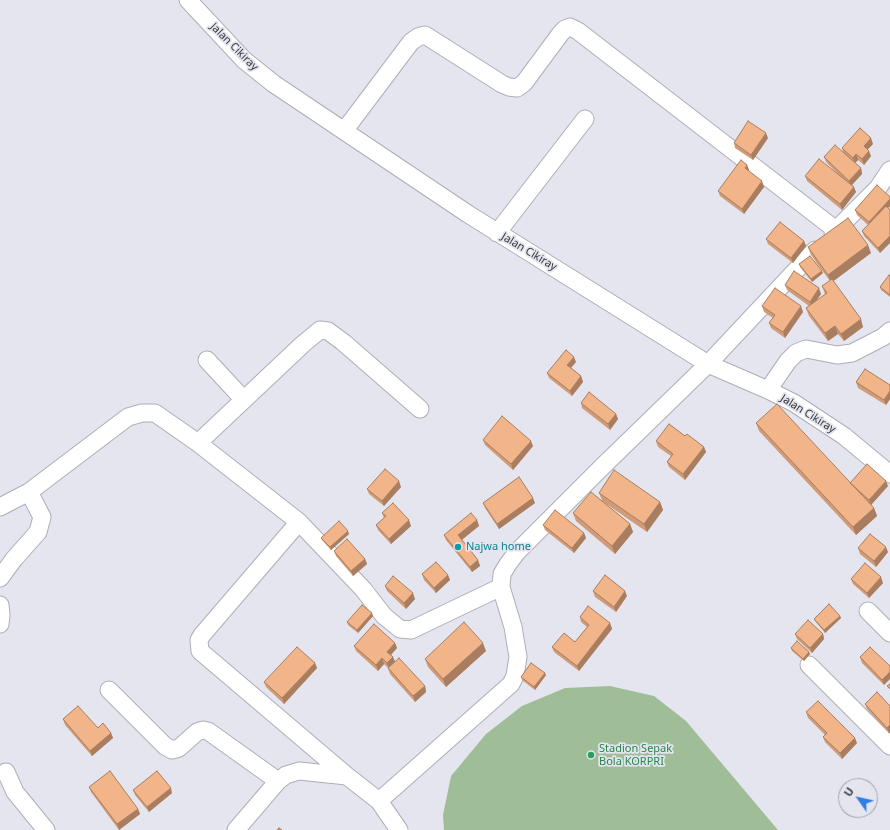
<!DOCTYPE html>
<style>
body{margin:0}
#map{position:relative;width:890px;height:830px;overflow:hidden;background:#e4e5ef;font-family:"Noto Sans",sans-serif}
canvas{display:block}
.north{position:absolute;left:838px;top:778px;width:40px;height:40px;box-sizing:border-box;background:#e4e5ef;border:1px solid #9fa0a7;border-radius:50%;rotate:304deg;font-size:11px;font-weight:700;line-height:16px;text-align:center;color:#38393c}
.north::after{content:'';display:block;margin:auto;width:14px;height:18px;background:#2e7de9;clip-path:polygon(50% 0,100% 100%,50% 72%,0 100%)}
</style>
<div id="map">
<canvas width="890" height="830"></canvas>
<div class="north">U</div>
</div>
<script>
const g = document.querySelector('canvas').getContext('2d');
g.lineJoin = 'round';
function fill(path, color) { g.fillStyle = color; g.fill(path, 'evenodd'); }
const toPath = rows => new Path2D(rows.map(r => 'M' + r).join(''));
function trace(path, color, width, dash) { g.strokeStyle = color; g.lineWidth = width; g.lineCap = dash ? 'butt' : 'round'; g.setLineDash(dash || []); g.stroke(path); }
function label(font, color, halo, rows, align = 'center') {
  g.font = font + ' "Noto Sans",sans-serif'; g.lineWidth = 3.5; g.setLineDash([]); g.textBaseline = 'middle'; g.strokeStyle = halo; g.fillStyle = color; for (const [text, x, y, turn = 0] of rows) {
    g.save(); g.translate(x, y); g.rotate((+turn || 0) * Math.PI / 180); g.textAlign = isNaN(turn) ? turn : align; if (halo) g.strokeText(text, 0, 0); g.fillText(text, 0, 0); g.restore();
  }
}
const green = toPath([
 [610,686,654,696,686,721,778,830,444,830,443,815,451,776,486,734,522,706,565,688]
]);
const minor = toPath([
 [188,0,244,60,274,84,468,214,708,364,768,390,794,403,844,436,890,474],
 [344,131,411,42,418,37,425,35,502,84,509,87,517,88,524,83,561,33,565,29,570,27,578,31,836,230],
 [497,233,585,119],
 [833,233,878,188,890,170],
 [207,360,244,400],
 [768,390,788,361,796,353,806,349,837,355,852,353,883,337,890,331],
 [198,443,303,344,320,330,328,331,343,342,420,409],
 [0,507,29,492,128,417,142,413,155,413,198,443,299,522,363,589,384,616,400,629,411,630,501,587],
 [299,522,202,635,199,640,200,651,347,776,379,801],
 [0,578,14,559,38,532,42,517,29,492],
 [0,605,1,615,0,624],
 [868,611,890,633],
 [809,665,890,746],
 [109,690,165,746,172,750,179,748,197,732,203,730,208,731,278,781],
 [6,772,15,792,46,830],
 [236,830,278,781,286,775,299,771,347,776],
 [399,830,379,801,511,684,515,676,518,657,513,627,501,587,502,574,508,564,517,552,605,464,708,364,815,250]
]);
const wall = toPath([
 [768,138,753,160,735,148,734,143],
 [873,144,867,150,871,156,864,165,858,160,855,163,861,168,862,174,852,185,856,192,842,210,807,181,805,176,836,172,826,162,824,157,843,152,842,148],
 [747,165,749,170,749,171,764,187,744,214,720,196,718,191],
 [890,197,890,206,888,208,880,253,864,236,862,231,868,225,857,215,855,210],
 [766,239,804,241,806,246,793,263,768,244],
 [808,247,871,253,833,281,863,327,844,341,838,334,828,341,809,316,806,308,809,306,787,290,785,285,821,294,816,301,825,294,822,286,830,281,811,255],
 [799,264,823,273,812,282,800,267],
 [890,276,890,297,881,290,880,287],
 [762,306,803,312,785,338,771,328,769,323,773,318,764,312],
 [576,362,571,368,581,376,583,382,572,396,549,378,547,373],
 [856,382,890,385,890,399,886,405,858,388],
 [581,403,616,414,618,419,610,430,582,408],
 [756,423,850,483,888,486,871,505,874,508,877,516,856,535,759,431],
 [685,436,704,447,706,452,685,480,669,467,667,462,671,456,658,447,656,441],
 [483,440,533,446,513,470,485,445],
 [401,487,384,506,369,494,367,489],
 [599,493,660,502,663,510,647,532,602,501,630,524,633,532,615,554,576,521,573,513,602,500],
 [483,503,535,503,499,529,485,508],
 [382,513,411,526,391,544,378,530,376,525,384,518],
 [477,520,479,526,462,540,478,560,480,566,472,572,446,540,444,535],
 [543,525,584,533,586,538,574,553,545,530],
 [349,534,331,550,322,540,321,538],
 [858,548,888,552,876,567,860,554],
 [334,551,365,559,367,564,353,576,336,556],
 [422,574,448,575,450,580,436,593,424,580],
 [851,579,883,583,869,598,853,584],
 [385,586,415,599,406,609,387,591],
 [593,591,627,596,616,612,595,597],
 [373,616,358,633,348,625,347,622],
 [840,616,841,618,825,633,815,621,814,619],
 [580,617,610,623,612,629,579,671,554,652,552,647,575,642,587,627,581,622],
 [795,634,823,634,824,639,812,653,797,639],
 [395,643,397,648,391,655,393,657,395,662,425,686,426,692,415,702,390,674,388,668,384,664,378,671,356,651,354,646],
 [791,648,809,652,810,654,804,661,792,651],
 [486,651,446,687,428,667,425,659],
 [860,657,890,666,884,685,862,663],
 [315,663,317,668,284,704,266,687,264,682],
 [546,675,535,690,522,680,521,677],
 [865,704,890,706,890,733,889,733,867,709],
 [806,712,857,743,842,759,825,742,823,737,825,735,808,718],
 [63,719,98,728,111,733,113,738,92,756,65,725],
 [89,787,138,809,140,814,119,830,91,792],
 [133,790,172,793,149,812,135,795]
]);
const shadedWall = toPath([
 [766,133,768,138,753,160,751,155],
 [871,138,873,144,866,151,864,146],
 [869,151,871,156,864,165,862,159],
 [856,154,858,160,855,163,853,158],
 [747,165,749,170,747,173,745,168],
 [861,168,862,174,851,186,849,181],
 [762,181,764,187,744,214,742,209],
 [854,187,856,192,842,210,840,204],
 [890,199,890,206,871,228,869,222],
 [890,236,890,243,880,253,878,248],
 [804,241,806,246,793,263,791,258],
 [868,245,871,253,831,283,828,275],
 [822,271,823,273,812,282,811,279],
 [819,288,821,294,812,307,810,302],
 [801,306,803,312,785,338,783,332],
 [861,319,863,327,844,341,841,334],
 [835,326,838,334,828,341,825,333],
 [574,357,576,362,569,370,567,365],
 [581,376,583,382,572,396,570,391],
 [890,391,890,399,886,405,884,400],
 [616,414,618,419,610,430,608,424],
 [531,441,533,446,513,470,511,464],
 [704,447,706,452,685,480,683,474],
 [399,481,401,487,384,506,382,501],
 [886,481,888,486,871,505,869,500],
 [533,498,535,503,499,529,497,524],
 [660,502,663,510,647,532,644,524],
 [874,508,877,516,856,535,853,527],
 [409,520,411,526,391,544,389,539],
 [477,520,479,526,460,541,458,535],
 [630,524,633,532,615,554,612,546],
 [348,531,349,534,331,550,330,547],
 [584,533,586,538,574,553,572,548],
 [886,547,888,552,876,567,874,561],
 [365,559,367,564,353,576,351,571],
 [478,560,480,566,472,572,470,567],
 [448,575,450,580,436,593,434,588],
 [881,577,883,583,869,598,867,593],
 [625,591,627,596,616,612,614,607],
 [413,593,415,599,406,609,404,603],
 [372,613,373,616,358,633,357,630],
 [840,616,841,618,825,633,824,630],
 [610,623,612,629,579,671,577,666],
 [823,634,824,639,812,653,810,648],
 [395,643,397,648,389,657,387,652],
 [483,643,486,651,446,687,443,679],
 [809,652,810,654,804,661,803,659],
 [393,657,395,662,389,669,387,663],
 [382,658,384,664,378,671,376,665],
 [315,663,317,668,284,704,282,698],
 [890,672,890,679,884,685,882,680],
 [545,673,546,675,535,690,534,687],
 [425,686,426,692,415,702,413,696],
 [890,725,890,733,889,733,887,728],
 [111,733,113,738,92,756,90,751],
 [855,738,857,743,842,759,840,753],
 [171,788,172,793,149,812,147,807],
 [138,809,140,814,119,830,117,824]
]);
const building = toPath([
 [748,121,766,133,751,155,734,143,748,121],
 [860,128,871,138,864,146,869,151,862,159,856,154,853,158,842,148,860,128],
 [835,145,861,168,849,181,824,157,835,145],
 [819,159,854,187,840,204,805,176,819,159],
 [741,160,747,165,745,168,762,181,742,209,718,191,741,160],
 [877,185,890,197,890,199,869,222,855,210,877,185],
 [886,206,890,210,890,236,878,248,862,231,886,206],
 [848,218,868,245,828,275,808,247,848,218],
 [780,222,804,241,791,258,766,239,780,222],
 [810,256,822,271,811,279,799,264,810,256],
 [794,271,819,288,810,302,785,285,794,271],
 [889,275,890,276,890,295,880,287,889,275],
 [832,279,861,319,841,334,835,326,825,333,806,308,827,293,822,286,832,279],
 [775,288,801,306,783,332,769,323,775,315,762,306,775,288],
 [566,350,574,357,567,365,581,376,570,391,547,373,566,350],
 [865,369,890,385,890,391,884,400,856,382,865,369],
 [589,392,616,414,608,424,581,403,589,392],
 [777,404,874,508,853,527,756,423,777,404],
 [502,416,531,441,511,464,483,440,502,416],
 [669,424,685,436,687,434,704,447,683,474,667,462,673,454,656,441,669,424],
 [867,464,886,481,869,500,850,483,867,464],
 [385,469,399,481,382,501,367,489,385,469],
 [614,470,660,502,644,524,599,493,614,470],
 [519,477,533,498,497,524,483,503,519,477],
 [591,492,630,524,612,546,573,513,591,492],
 [393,503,409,520,389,539,376,525,386,516,382,513,393,503],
 [555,510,584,533,572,548,543,525,555,510],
 [471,513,477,520,458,535,478,560,470,567,444,535,471,513],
 [339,521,348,531,330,547,321,538,339,521],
 [870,534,886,547,874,561,858,548,870,534],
 [347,539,365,559,351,571,334,551,347,539],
 [436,562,448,575,434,588,422,574,436,562],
 [865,563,881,577,867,593,851,579,865,563],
 [605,575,625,591,614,607,593,591,605,575],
 [393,576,413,593,404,603,385,586,393,576],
 [829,604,840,616,824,630,814,619,829,604],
 [362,605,372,613,357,630,347,622,362,605],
 [588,606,610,623,577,666,552,647,564,633,575,642,589,625,580,617,588,606],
 [808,620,823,634,810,648,795,634,808,620],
 [464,622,483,643,443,679,425,659,464,622],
 [374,624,395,643,387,652,393,657,387,663,382,658,376,665,354,646,374,624],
 [797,641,809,652,803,659,791,648,797,641],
 [297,647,315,663,282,698,264,682,297,647],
 [870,647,890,666,890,672,882,680,860,657,870,647],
 [399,658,425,686,413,696,388,668,399,658],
 [531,663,545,673,534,687,521,677,531,663],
 [890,684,890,689,887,686,890,684],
 [877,692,890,706,890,725,887,728,865,704,877,692],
 [818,701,855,738,840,753,823,737,827,733,806,712,818,701],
 [78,706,98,728,103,723,111,733,90,751,63,719,78,706],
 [110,771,138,809,117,824,89,787,110,771],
 [157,771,171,788,147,807,133,790,157,771],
 [279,828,282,830,277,830,279,828]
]);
const markers = [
 [458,547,4,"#0f9aa8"],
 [591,755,4,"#2e9e5b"]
];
const streetNames = [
 ["Jalan Cikiray",234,47,45],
 ["Jalan Cikiray",529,252,31],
 ["Jalan Cikiray",808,414,32]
];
const cultureNames = [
 ["Najwa home",466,547]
];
const leisureNames = [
 ["Stadion Sepak",599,749],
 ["Bola KORPRI",599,762]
];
fill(green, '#9fbe97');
trace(minor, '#adaeb7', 19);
trace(minor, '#fff', 17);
fill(wall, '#d09b76');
fill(shadedWall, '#a97e60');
fill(building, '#f2b489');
trace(building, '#a97e60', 1);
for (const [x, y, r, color] of markers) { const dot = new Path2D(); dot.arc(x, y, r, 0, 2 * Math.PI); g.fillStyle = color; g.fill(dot); trace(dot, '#e4e5ef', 1.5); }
label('11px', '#38393c', '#e4e5ef', streetNames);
label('11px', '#0d838f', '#e4e5ef', cultureNames, 'left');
label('11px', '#27864d', '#e4e5ef', leisureNames, 'left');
</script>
